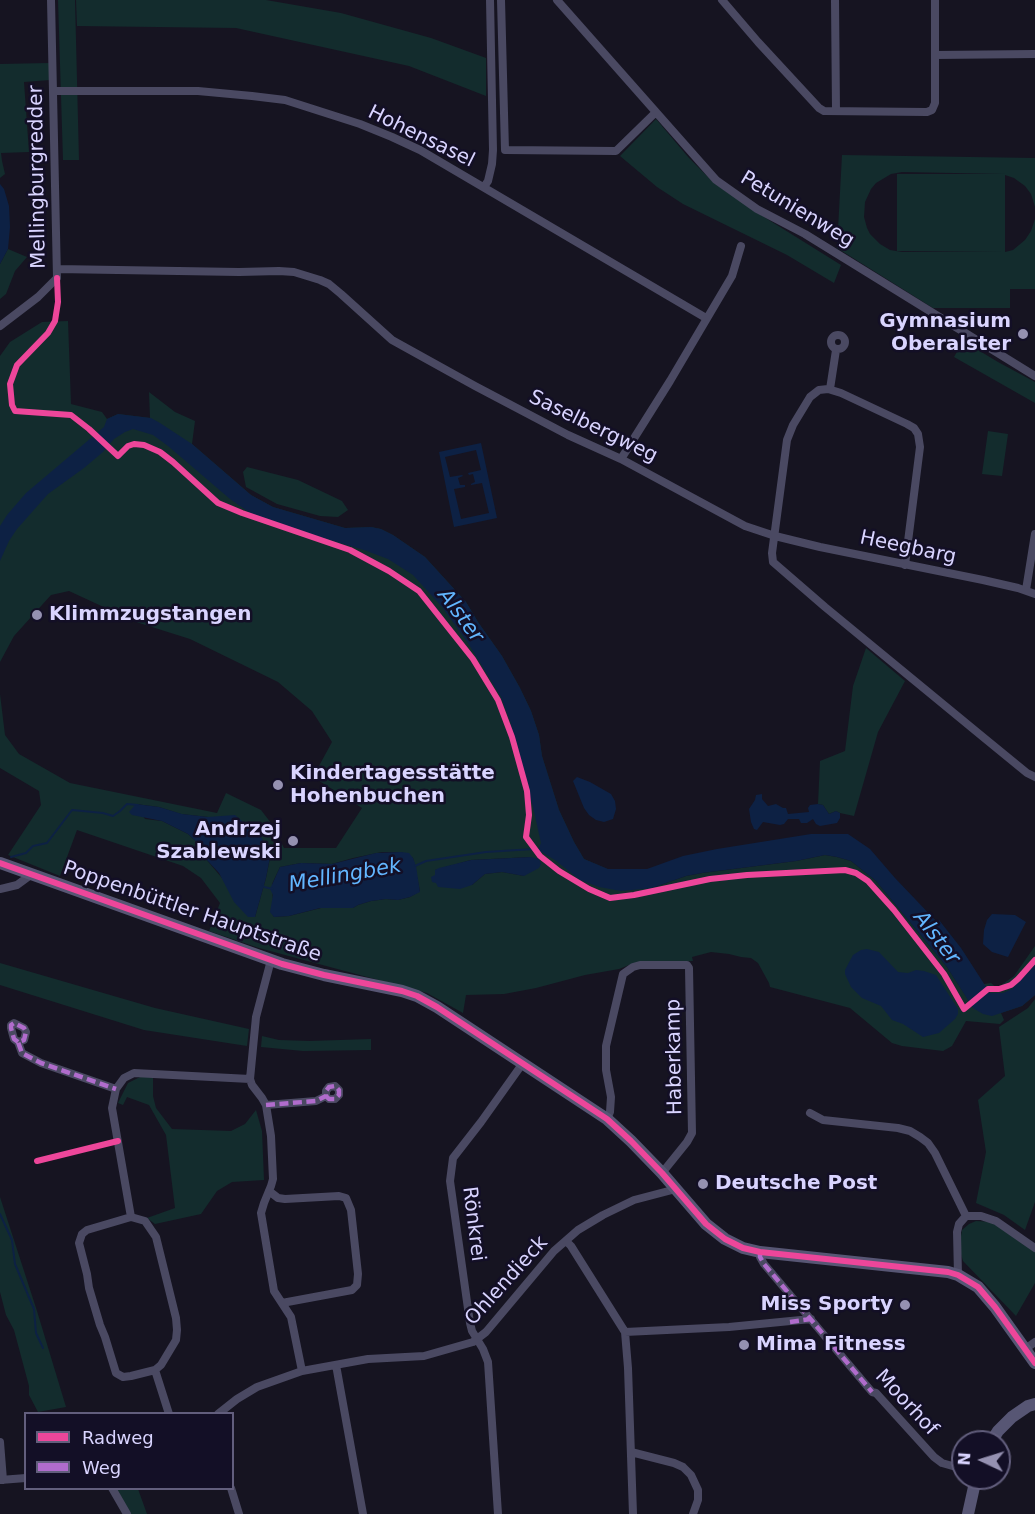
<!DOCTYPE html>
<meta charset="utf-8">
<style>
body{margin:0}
#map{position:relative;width:1035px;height:1514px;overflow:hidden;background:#161421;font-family:"DejaVu Sans",sans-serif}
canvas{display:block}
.legend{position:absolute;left:24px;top:1412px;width:210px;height:78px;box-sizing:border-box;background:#130f26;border:2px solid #625e7d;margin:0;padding:8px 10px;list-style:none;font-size:18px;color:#d9d4ff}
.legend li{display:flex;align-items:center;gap:12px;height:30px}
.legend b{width:30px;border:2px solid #625e7d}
.north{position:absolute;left:951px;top:1430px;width:60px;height:60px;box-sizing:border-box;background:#130f26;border:2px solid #625e7d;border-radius:50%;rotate:274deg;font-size:16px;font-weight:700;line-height:24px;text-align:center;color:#d9d4ff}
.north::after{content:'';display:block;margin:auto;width:21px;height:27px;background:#9591b1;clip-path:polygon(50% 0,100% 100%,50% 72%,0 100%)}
</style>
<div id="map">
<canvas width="1035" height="1514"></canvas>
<ul class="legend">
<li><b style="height:8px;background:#ed469a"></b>Radweg</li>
<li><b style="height:8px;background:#b06ccc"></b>Weg</li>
</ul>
<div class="north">N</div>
</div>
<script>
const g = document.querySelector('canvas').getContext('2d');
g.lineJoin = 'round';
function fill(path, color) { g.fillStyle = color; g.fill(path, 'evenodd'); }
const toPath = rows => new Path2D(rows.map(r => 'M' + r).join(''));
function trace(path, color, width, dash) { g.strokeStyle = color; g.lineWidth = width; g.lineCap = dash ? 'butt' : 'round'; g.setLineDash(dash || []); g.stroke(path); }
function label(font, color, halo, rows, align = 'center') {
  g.font = font + ' "DejaVu Sans",sans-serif'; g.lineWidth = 5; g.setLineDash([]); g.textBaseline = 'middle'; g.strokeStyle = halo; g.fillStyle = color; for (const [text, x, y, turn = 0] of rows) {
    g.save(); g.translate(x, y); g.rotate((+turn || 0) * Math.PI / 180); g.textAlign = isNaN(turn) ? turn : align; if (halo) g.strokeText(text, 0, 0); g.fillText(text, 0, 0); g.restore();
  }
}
const green = toPath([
 [58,0,75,0,79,160,63,160],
 [76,0,266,0,341,13,431,38,486,58,486,96,409,66,236,28,77,26],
 [49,63,50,80,24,82,29,152,1,153,2,161,5,174,0,178,0,64],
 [656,119,689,158,714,183,756,212,841,265,834,283,787,255,683,204,657,187,620,156],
 [842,155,1035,158,1035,207,1031,194,1025,186,1014,178,1005,175,1005,252,1013,250,1025,240,1031,231,1035,219,1035,289,1010,289,1010,308,933,308,837,248],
 [902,172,1005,174,897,174,897,251,1004,252,902,252,890,250,880,244,870,234,867,228,864,217,865,202,871,189,876,183,891,174],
 [8,249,27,257,15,271,6,294,0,299,0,264],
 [68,321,71,404,102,412,107,419,118,414,150,418,149,392,175,412,195,421,192,444,251,495,273,507,345,528,371,527,381,529,393,535,425,557,466,602,478,622,502,656,520,688,531,711,539,735,542,756,559,810,574,842,584,859,652,888,686,876,702,873,796,861,825,855,837,857,851,861,876,881,947,967,973,1007,984,984,991,983,997,988,1014,976,1035,946,1035,995,1022,1006,1001,1013,1004,1020,1000,1024,966,1021,952,1046,943,1051,902,1046,892,1043,850,1008,770,987,769,983,758,963,751,958,741,957,729,954,711,952,692,957,693,961,634,963,619,969,585,975,536,988,504,994,466,995,463,1013,427,993,259,948,209,931,220,903,201,878,183,866,77,830,60,876,8,855,41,805,39,791,0,768,0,694,5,735,19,754,70,783,217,813,226,793,261,810,271,823,284,848,336,848,362,808,313,777,332,742,312,711,278,682,190,639,136,622,69,591,51,595,14,636,0,662,0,356,10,342,42,322],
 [136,804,159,807,181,814,208,817,271,853,266,878,255,917,205,858,202,847,188,834,162,821,145,819],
 [382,852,401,852,413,858,420,891,410,897,398,900,386,899,371,901,358,905,353,908,321,908,289,916,274,917,271,912,273,901,272,884,280,867,301,863,332,864,353,858],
 [531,857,524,876,502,872,485,874,472,885,435,875,435,870,471,860],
 [963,341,998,362,1035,382,1035,403,954,357],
 [988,431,1008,434,1002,476,982,474],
 [247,467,298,480,342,501,348,510,338,517,320,516,277,504,246,487,243,472],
 [866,648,905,681,878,732,854,816,840,813,836,811,829,814,823,805,818,804,820,761,845,751,853,686],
 [0,963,155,1008,249,1029,247,1046,144,1030,0,985],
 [1035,999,1035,1202,1025,1230,1004,1215,976,1203,986,1152,978,1100,1005,1076,999,1027,1028,1008],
 [262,1036,279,1040,309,1041,371,1039,371,1050,303,1051,261,1047],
 [140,1077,153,1077,153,1096,156,1108,172,1129,231,1131,245,1124,256,1110,262,1131,264,1180,232,1182,217,1191,201,1214,155,1224,147,1218,175,1208,166,1135,149,1105,127,1097,123,1105,118,1103,128,1083],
 [0,1197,37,1311,66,1407,38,1412,29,1395,29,1386,14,1330,6,1315,0,1292],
 [976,1221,993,1222,1035,1252,1035,1283,1016,1316,963,1261,959,1248,962,1230,969,1224],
 [115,1489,138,1489,147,1514,130,1514]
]);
const water = toPath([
 [0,184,4,189,9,206,10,227,8,249,0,264],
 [118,414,151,418,160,423,192,444,251,495,273,507,345,528,371,527,381,529,393,535,425,557,466,602,478,622,502,656,520,688,531,711,539,735,542,756,559,810,574,842,584,859,608,869,647,869,683,856,717,849,811,834,848,834,870,849,895,878,937,922,939,920,961,948,990,993,1003,993,1012,989,1035,965,1035,995,1022,1006,992,1016,983,1014,973,1008,947,967,876,881,851,861,837,857,825,855,796,861,702,873,686,876,652,888,621,891,599,887,580,880,555,860,538,850,541,843,533,807,510,721,501,697,468,643,442,607,413,575,388,559,364,550,313,535,253,515,230,499,168,446,153,435,133,429,125,432,114,439,103,452,84,468,48,494,17,529,9,541,0,561,0,526,7,515,26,493,104,427,107,419],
 [481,443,497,518,454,527,439,452],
 [476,450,481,470,468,473,469,475,473,474,475,482,471,484,471,485,482,483,489,513,461,519,454,489,465,487,465,485,460,485,458,478,463,476,462,475,450,477,445,457],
 [577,777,590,782,611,794,615,801,616,809,613,819,604,822,596,820,589,815,584,808,573,781],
 [762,794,762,799,768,806,776,804,783,808,786,808,788,814,809,812,808,808,810,805,818,804,823,805,829,814,836,811,840,813,840,818,837,823,820,826,816,824,813,819,807,823,801,823,799,819,788,819,784,824,780,825,763,822,757,830,754,829,751,822,749,809,755,800,756,795],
 [136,804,159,807,182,814,208,817,235,815,261,837,271,852,266,878,255,917,248,917,234,902,219,873,205,858,202,847,188,834,162,821,132,815,129,812],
 [401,852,409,853,413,858,416,866,420,892,410,897,398,900,386,899,371,901,358,905,353,908,320,908,289,916,274,917,270,912,273,895,270,889,280,867,301,863,332,864,376,853],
 [531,857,539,859,541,864,539,868,524,876,502,872,485,874,472,885,460,889,438,887,436,883,432,882,431,877,435,875,435,870,439,868,471,860],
 [992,914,1015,915,1026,922,1008,957,992,952,983,944,984,930,987,920],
 [867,949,879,952,898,972,908,973,916,970,924,971,936,975,958,1009,958,1014,955,1019,939,1033,923,1037,903,1024,892,1020,881,1006,862,998,851,987,845,974,845,970,853,955,861,950]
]);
const stream = toPath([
 [11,857,26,853,33,846,47,843,72,810,103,813,113,816,120,811,127,804,138,805],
 [415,866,426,861,486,852,534,849,541,850],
 [262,884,264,887,273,889],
 [0,1214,12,1240,15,1264,31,1302,34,1309,36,1333,43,1348]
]);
const street = toPath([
 [501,0,505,150,616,151,656,112],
 [557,0,716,180,757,209,805,234,1035,376],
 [722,0,758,42,819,108,824,111,927,112,932,110,935,103,935,0],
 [835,0,836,111],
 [935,55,1035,54],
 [53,91,198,91,252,96,285,100,360,124,392,137,420,150,706,318],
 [484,187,488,181,492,164,493,150,490,0],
 [57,269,239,272,279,271,294,272,320,280,329,284,341,294,392,340,475,386,568,435,621,459,745,526,775,536,820,547,983,580,1018,588,1035,594],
 [0,326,38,297,57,278,51,0],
 '831 342a7 7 0 1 1 14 0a7 7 0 1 1-14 0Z',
 [830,389,836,350],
 [621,459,670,381,732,276,741,246],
 [905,565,920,447,918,434,914,428,907,424,841,393,828,389,819,390,810,397,793,425,787,440,772,553,773,562,825,607,983,737,1027,773,1035,777],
 [1026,590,1035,534],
 [0,889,17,885,32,874],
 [271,960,256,1017,250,1079,252,1085,262,1098,266,1105,271,1136,273,1179,271,1186,264,1203,261,1213,274,1291,291,1317,302,1371],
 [18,1042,14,1039,11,1028,11,1025,14,1023,24,1028,26,1032,24,1040,18,1042,22,1053,41,1063,116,1089],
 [266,1105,316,1101,326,1096,326,1091,329,1087,335,1086,339,1090,339,1095,335,1099,329,1099,326,1096],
 [810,1113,823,1120,898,1128,910,1131,920,1137,928,1143,935,1153,966,1216],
 [607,1119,610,1112,611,1097,606,1070,606,1046,623,974,633,967,640,965,687,965,689,968,692,1133,687,1142,662,1173],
 [269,1191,278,1198,285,1199,339,1196,346,1198,351,1210,358,1274,357,1285,352,1290,282,1303],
 [131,1217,87,1230,82,1234,79,1243,87,1274,89,1288,100,1325,105,1337,116,1373,123,1377,131,1376,155,1370],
 [566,1241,571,1246,625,1332,628,1368,633,1514],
 [760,1252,760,1257,764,1264,872,1392,876,1393,934,1457,942,1463,963,1469],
 [958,1275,957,1232,959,1224,966,1216,981,1216,996,1221,1035,1248],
 [625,1332,729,1327,811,1319],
 [1025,1349,1035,1342],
 [336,1365,363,1514],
 [169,1414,155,1370,161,1365,176,1340,177,1330,176,1318,156,1237,145,1221,131,1217,112,1108,116,1089,124,1078,134,1073,250,1079],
 [218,1414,237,1399,257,1387,302,1371,368,1359,424,1356,473,1342,486,1332,554,1251,578,1230,603,1215,634,1200,676,1189],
 [0,1442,3,1480],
 [631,1452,674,1463,683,1467,691,1475,698,1490,698,1500,693,1514],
 [0,1480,26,1478],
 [112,1488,127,1514],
 [231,1488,239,1514],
 [498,1514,488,1362,483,1349,472,1331,470,1323,450,1181,453,1158,481,1122,523,1063]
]);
const secondary = toPath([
 [0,863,282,964,324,975,402,991,417,996,437,1007,607,1119,631,1141,662,1173,706,1224,725,1239,743,1248,760,1252,948,1272,958,1275,978,1287,995,1307,1035,1363],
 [991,1442,998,1431,1012,1417,1028,1406,1035,1404],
 [968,1514,976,1478]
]);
const quiet = toPath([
 [18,1042,14,1039,11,1028,11,1025,14,1023,24,1028,26,1032,24,1040,18,1042,22,1053,41,1063,116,1089],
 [266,1105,316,1101,326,1096,326,1091,329,1087,335,1086,339,1090,339,1095,335,1099,329,1099,326,1096],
 [760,1252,760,1257,764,1264,872,1392],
 [790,1322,811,1319]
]);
const cycleway = toPath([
 [57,278,58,302,55,321,48,333,17,365,10,384,12,405,15,411,71,415,89,429,118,456,128,446,134,444,144,445,160,452,173,462,218,503,242,513,350,550,389,571,419,591,473,659,498,700,512,737,527,791,529,815,526,837,540,856,559,871,589,889,610,898,634,895,710,879,747,875,845,870,856,873,868,881,894,910,944,974,964,1009,988,989,999,989,1011,985,1018,979,1035,960],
 [0,863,282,964,324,975,402,991,417,996,437,1007,607,1119,631,1141,662,1173,706,1224,725,1239,743,1248,760,1252,948,1272,958,1275,978,1287,995,1307,1035,1363],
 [37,1161,118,1141]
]);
const markers = [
 [1023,334,6,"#9591b1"],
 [37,615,6,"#9591b1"],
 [278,785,6,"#9591b1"],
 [293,841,6,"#9591b1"],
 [703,1184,6,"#9591b1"],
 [905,1305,6,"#9591b1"],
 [744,1345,6,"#9591b1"]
];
const streetNames = [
 ["Hohensasel",421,137,26],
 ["Mellingburgredder",38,177,-91],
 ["Petunienweg",797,210,31],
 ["Saselbergweg",593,427,26],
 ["Heegbarg",908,548,12],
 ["Poppenbüttler Hauptstraße",192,912,19],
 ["Haberkamp",675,1057,-91],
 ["Rönkrei",473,1224,83],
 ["Ohlendieck",507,1281,-48],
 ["Moorhof",906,1403,47]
];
const poiNames = [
 ["Gymnasium",1011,322,"right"],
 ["Oberalster",1011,345,"right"],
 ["Klimmzugstangen",49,615],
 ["Kindertagesstätte",290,774],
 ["Hohenbuchen",290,797],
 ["Andrzej",281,830,"right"],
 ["Szablewski",281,853,"right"],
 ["Deutsche Post",715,1184],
 ["Miss Sporty",893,1305,"right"],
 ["Mima Fitness",756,1345]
];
const waterNames = [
 ["Alster",460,616,53],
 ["Mellingbek",345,876,-10],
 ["Alster",936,938,52]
];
fill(green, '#132c2d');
fill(water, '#0d2144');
trace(stream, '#0d2144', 2);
trace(street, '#4a4962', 8);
trace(secondary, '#575674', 12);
trace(quiet, '#b06ccc', 4.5, [9, 4.5]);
trace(cycleway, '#ed469a', 6);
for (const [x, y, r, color] of markers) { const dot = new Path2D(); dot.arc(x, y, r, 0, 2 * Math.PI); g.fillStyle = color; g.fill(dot); trace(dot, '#130f26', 2); }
label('20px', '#d9d4ff', '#130f26', streetNames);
label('bold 20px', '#d9d4ff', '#130f26', poiNames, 'left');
label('italic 21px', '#62b6ff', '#130f26', waterNames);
</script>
